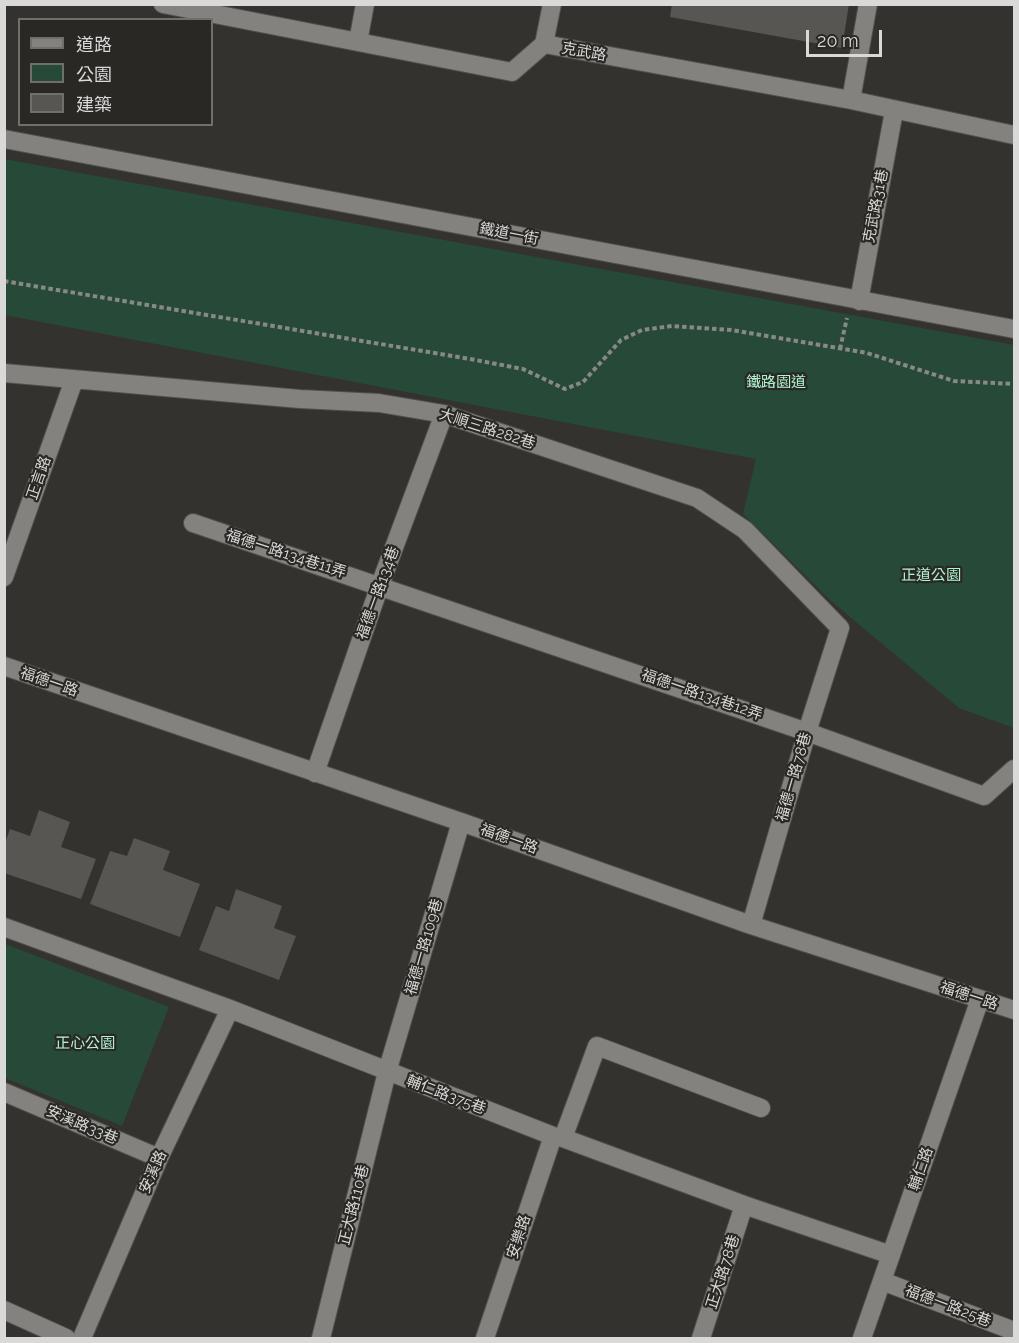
<!DOCTYPE html>
<meta charset="utf-8">
<style>
body{margin:0}
#map{position:relative;width:1019px;height:1343px;overflow:hidden;background:#33322f;font-family:Raleway,"Noto Sans TC",sans-serif}
canvas{display:block}
.frame{position:absolute;inset:0;border:6px solid #d9d9d7;pointer-events:none}
.legend{position:absolute;left:18px;top:18px;width:195px;height:108px;box-sizing:border-box;background:#292825;border:2px solid #6f6f6c;margin:0;padding:8px 10px;list-style:none;font-size:18px;color:#d9d9d7}
.legend li{display:flex;align-items:center;gap:12px;height:30px}
.legend b{width:30px;border:2px solid #6f6f6c}
.scale{position:absolute;left:806px;top:30px;width:76px;height:27px;box-sizing:border-box;border:3px solid #d9d9d7;border-top:0;padding-left:8px;font-size:18px;line-height:21px;white-space:nowrap;color:#d9d9d7;-webkit-text-stroke:4px #292825;paint-order:stroke}
</style>
<div id="map">
<canvas width="1019" height="1343"></canvas>
<div class="frame"></div>
<ul class="legend">
<li><b style="height:8px;background:#84827f"></b>道路</li>
<li><b style="height:16px;background:#274a38"></b>公園</li>
<li><b style="height:16px;background:#585653"></b>建築</li>
</ul>
<div class="scale">20 m</div>
</div>
<script>
const g = document.querySelector('canvas').getContext('2d');
g.lineJoin = 'round';
function fill(path, color) { g.fillStyle = color; g.fill(path, 'evenodd'); }
const toPath = rows => new Path2D(rows.map(r => 'M' + r).join(''));
function trace(path, color, width, dash) { g.strokeStyle = color; g.lineWidth = width; g.lineCap = dash ? 'butt' : 'round'; g.setLineDash(dash || []); g.stroke(path); }
function label(font, color, halo, rows, align = 'center') {
  g.font = font + ' Raleway,"Noto Sans TC",sans-serif'; g.lineWidth = 4.5; g.setLineDash([]); g.textBaseline = 'middle'; g.strokeStyle = halo; g.fillStyle = color; for (const [text, x, y, turn = 0] of rows) {
    g.save(); g.translate(x, y); g.rotate((+turn || 0) * Math.PI / 180); g.textAlign = isNaN(turn) ? turn : align; if (halo) g.strokeText(text, 0, 0); g.fillText(text, 0, 0); g.restore();
  }
}
const green = toPath([
 [4,159,1014,345,1014,728,959,708,831,601,743,514,756,459,5,315],
 [5,944,169,1007,122,1126,5,1078]
]);
const building = toPath([
 [672,4,849,4,842,48,670,17],
 [39,810,70,822,61,847,96,859,81,899,4,873,4,846,10,829,30,836],
 [134,838,170,851,163,870,200,884,180,937,90,904,110,851,127,856],
 [236,889,282,906,274,928,296,936,279,980,199,950,216,906,229,911]
]);
const path = toPath([
 [4,281,470,359,523,369,565,389,583,382,621,340,642,330,672,326,731,330,867,353,954,381,1014,384],
 [840,349,847,318]
]);
const minor = toPath([
 [163,4,512,72,544,44],
 [358,42,365,4],
 [544,44,851,100,1014,135],
 [544,44,552,4],
 [851,100,868,4],
 [4,139,1014,329],
 [859,301,894,111],
 [4,373,300,399,379,403,444,414,697,498,745,530,840,628,807,732,751,925],
 [193,523,807,732,984,796,1014,769],
 [4,577,74,380],
 [4,666,461,822,751,925,1014,1010],
 [315,773,380,585,444,414],
 [4,927,230,1009,553,1136,563,1138,744,1205,891,1255],
 [4,1092,159,1158],
 [563,1138,597,1046,761,1108],
 [882,1281,1014,1331],
 [4,1310,66,1338],
 [82,1338,159,1158,230,1009],
 [321,1338,387,1072,461,822],
 [485,1338,553,1136],
 [701,1338,744,1205],
 [862,1338,980,999]
]);
const streetNames = [
 ["克武路",584,52,10],
 ["克武路31巷",876,206,-79],
 ["鐵道一街",509,234,11],
 ["大順三路282巷",487,429,18],
 ["正言路",39,478,-71],
 ["福德一路134巷11弄",286,554,18],
 ["福德一路134巷",378,593,-70],
 ["福德一路",49,682,19],
 ["福德一路134巷12弄",702,695,19],
 ["福德一路78巷",794,777,-74],
 ["福德一路",509,839,20],
 ["福德一路109巷",424,947,-74],
 ["福德一路",969,996,18],
 ["輔仁路375巷",446,1095,21],
 ["安溪路33巷",82,1125,23],
 ["輔仁路",921,1169,-71],
 ["安溪路",153,1172,-66],
 ["正大路110巷",354,1205,-76],
 ["安樂路",519,1237,-72],
 ["正大路78巷",723,1272,-72],
 ["福德一路25巷",948,1306,21]
];
const parkNames = [
 ["鐵路園道",776,382],
 ["正道公園",931,575],
 ["正心公園",85,1043]
];
fill(green, '#274a38');
fill(building, '#585653');
trace(minor, '#504f4d', 20);
trace(path, '#888886', 4, [4.5, 3]);
trace(minor, '#84827f', 18);
label('15px', '#d9d9d7', '#292825', streetNames);
label('15px', '#aef5ce', '#292825', parkNames);
</script>
